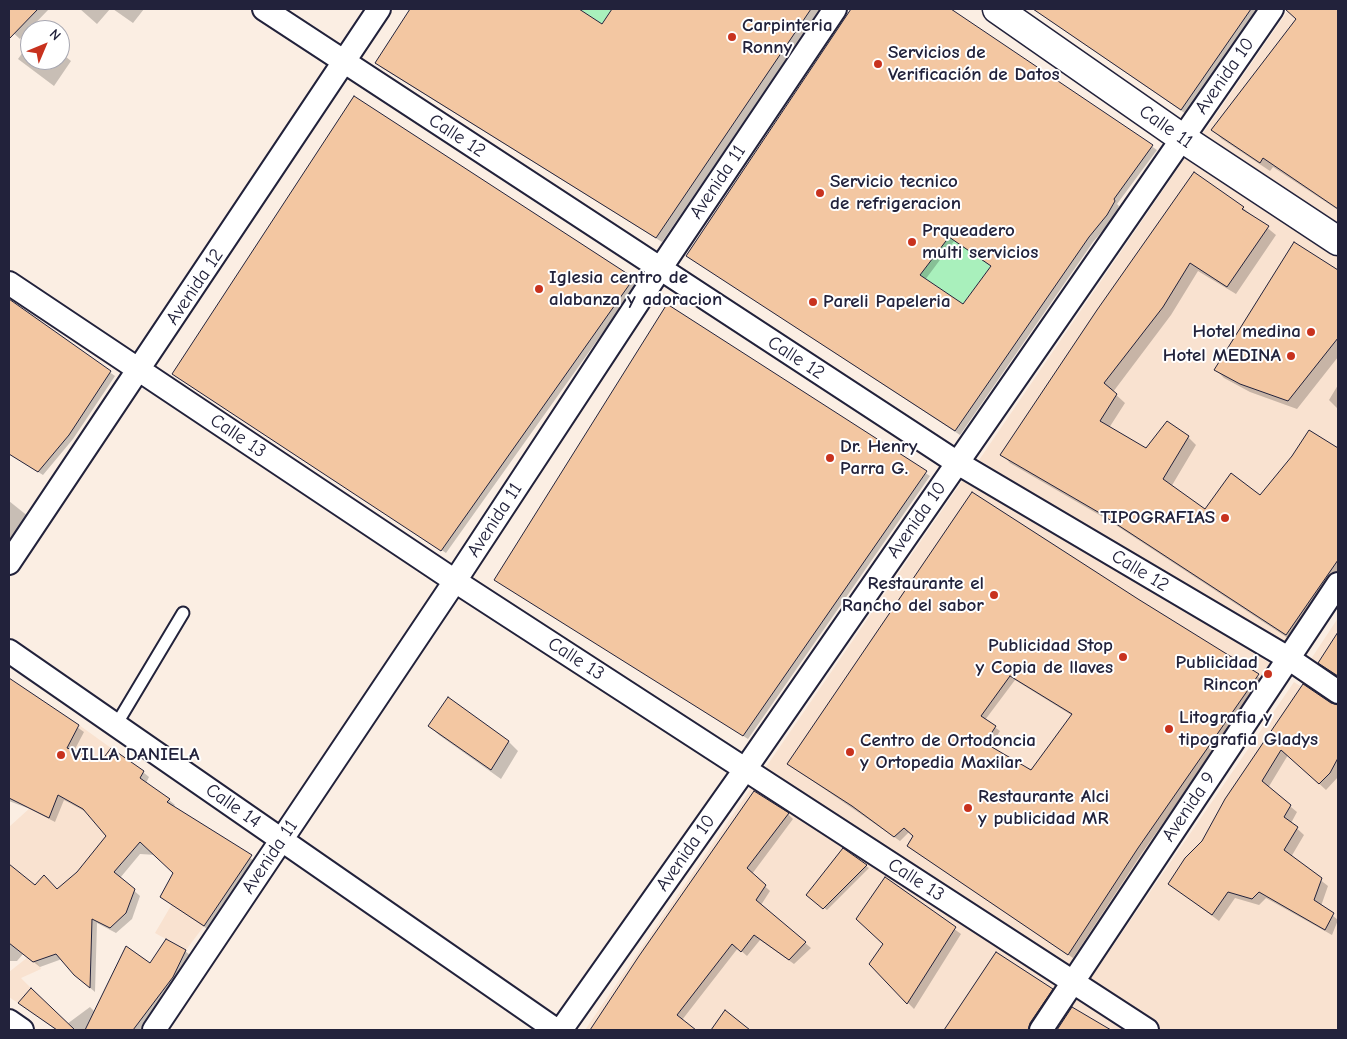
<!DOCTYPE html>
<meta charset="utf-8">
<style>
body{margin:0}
#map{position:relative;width:1347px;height:1039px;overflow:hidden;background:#fbeee3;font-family:"Comic Neue",sans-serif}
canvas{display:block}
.frame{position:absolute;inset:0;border:10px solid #22223b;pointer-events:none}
.north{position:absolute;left:20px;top:20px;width:50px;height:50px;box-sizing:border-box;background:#fff;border:1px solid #a7a7b1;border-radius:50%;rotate:45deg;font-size:14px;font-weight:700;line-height:20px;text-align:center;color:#22223b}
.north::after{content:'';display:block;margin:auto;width:18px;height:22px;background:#c8321e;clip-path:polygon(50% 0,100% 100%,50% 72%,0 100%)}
</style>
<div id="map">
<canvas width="1347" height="1039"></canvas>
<div class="frame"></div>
<div class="north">N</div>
</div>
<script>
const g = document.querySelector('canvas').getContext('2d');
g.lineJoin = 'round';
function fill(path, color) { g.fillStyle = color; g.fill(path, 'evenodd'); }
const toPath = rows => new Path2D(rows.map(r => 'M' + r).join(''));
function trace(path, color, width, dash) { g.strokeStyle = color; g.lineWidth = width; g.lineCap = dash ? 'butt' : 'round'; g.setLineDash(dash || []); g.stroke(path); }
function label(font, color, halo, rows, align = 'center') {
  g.font = font + ' "Comic Neue",sans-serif'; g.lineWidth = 4; g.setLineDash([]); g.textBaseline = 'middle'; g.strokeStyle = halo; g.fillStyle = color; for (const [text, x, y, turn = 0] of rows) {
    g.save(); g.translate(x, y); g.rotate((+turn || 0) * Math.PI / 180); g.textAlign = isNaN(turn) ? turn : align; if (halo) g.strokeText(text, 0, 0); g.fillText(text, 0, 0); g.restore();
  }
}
const built = toPath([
 [1289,9,1338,9,1338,226,1202,135],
 [1189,152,1338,250,1338,573,1285,652,979,460],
 [969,471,1277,668,1071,974,766,767],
 [1338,618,1338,685,1307,665],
 [1294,682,1338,710,1338,1030,1160,1030,1087,984],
 [79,725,111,748,98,766,81,757,82,753,67,748],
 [754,784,1060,988,1033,1030,585,1030],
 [58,795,83,809,103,832,112,829,77,872,57,889,44,875,35,885,9,864,9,827,31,807,49,817],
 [172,904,204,926,186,950,155,933],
 [33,953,41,969,21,978,31,988,18,1003,9,997,9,972],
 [1075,997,1128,1030,1053,1030]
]);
const green = toPath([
 [579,9,612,9,602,24],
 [949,237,991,266,963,304,920,275]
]);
const shadow = toPath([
 [9,9,49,9,20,39,9,29],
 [80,9,110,9,97,24],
 [113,9,144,9,133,23],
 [412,9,577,9,602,26,613,9,658,9,683,25,693,9,821,9,662,242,382,68,377,63],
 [852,9,949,9,1157,150,1117,204,1119,206,1112,220,1093,242,960,435,687,256],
 [954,241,992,267,963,306,925,280],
 [1033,9,1258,9,1186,114],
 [1291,9,1338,9,1338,210,1273,167,1270,171,1222,139,1213,130,1297,19,1289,11],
 [30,42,30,60,60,60,60,52,71,61,54,86,18,59],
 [354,97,638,283,446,553,176,375],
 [1243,208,1276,235,1236,294,1198,271,1171,315,1113,392,1125,403,1109,428,1147,449,1188,437,1196,445,1171,487,1205,510,1260,497,1293,456,1309,431,1338,449,1338,580,1294,642,1108,520,1010,463,1002,454],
 [1294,243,1338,270,1338,357,1297,409,1250,392,1224,378,1216,370],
 [9,301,115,376,73,439,43,475,9,454],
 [667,306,930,476,748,739,495,579],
 [1338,385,1338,409,1329,400],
 [9,501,29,517,9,552],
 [1137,600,1263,680,1142,853,1073,958,913,850,908,846,915,837,909,832,900,841,788,764],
 [1015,680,1073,716,1031,772,990,747,1000,731,985,720],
 [1338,635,1338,678,1320,663],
 [9,679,84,732,74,751,143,772,149,777,146,783,169,800,175,805,173,807,256,862,210,931,162,897,174,873,156,855,140,854,120,878,140,896,132,919,116,933,97,923,95,992,82,981,62,959,40,967,23,954,17,961,9,961,9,866,35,886,57,890,78,873,108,836,88,813,64,800,55,822,30,809,9,801],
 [1303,686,1338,706,1338,777,1326,790,1288,755,1268,788,1297,812,1291,823,1304,835,1291,857,1328,886,1321,906,1338,920,1332,935,1266,898,1259,905,1235,898,1219,921,1170,884,1203,842],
 [448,699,509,742,518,751,501,779,439,735,429,725],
 [788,814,793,819,752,874,770,891,761,905,811,948,794,964,760,940,747,956,738,948,682,1020,694,1030,599,1030,594,1026],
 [843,850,869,868,827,910,810,897],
 [886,879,961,934,914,1009,870,964,885,944],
 [185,951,190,955,177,981,141,1030,56,1030,20,1003,67,1024,90,1007,95,1012,150,965],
 [996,954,1057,995,1035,1030,946,1030],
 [1073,1008,1108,1030,1058,1030]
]);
const building = toPath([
 [9,9,38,9,9,39,9,9],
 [410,9,579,9,602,24,612,9,811,9,656,238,375,63,410,9],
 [851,9,951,9,1153,145,1114,199,1115,201,1107,215,1089,237,955,431,686,256,851,9],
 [949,237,991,266,963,304,920,275,949,237],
 [1033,9,1251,9,1181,110,1033,9],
 [1285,9,1338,9,1338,209,1263,158,1260,163,1211,130,1296,19,1285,9],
 [354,96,634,278,441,551,172,374,354,96],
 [1194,172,1244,207,1242,209,1269,226,1227,287,1190,263,1163,307,1104,383,1117,394,1100,421,1146,448,1167,421,1189,436,1163,479,1205,509,1231,473,1260,495,1292,456,1309,430,1338,448,1338,560,1286,635,1098,512,1000,455,1097,310,1194,172],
 [1294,242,1338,270,1338,338,1288,401,1240,384,1214,370,1294,242],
 [9,299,111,371,69,435,38,472,9,454,9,299],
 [667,304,927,471,743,736,494,580,667,304],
 [972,492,1138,599,1259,674,1138,848,1068,955,907,846,913,836,904,828,894,837,852,806,787,764,972,492],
 [1010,676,1072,714,1031,770,985,743,996,726,981,716,1010,676],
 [1338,632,1338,676,1318,663,1338,632],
 [9,678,79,725,67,748,102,760,111,748,144,771,140,778,170,799,167,802,252,855,204,926,160,897,173,873,140,842,114,872,135,889,126,913,110,928,92,919,90,988,74,975,56,954,33,962,9,943,9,864,35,885,44,875,57,889,77,872,106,836,83,809,58,795,49,818,9,798,9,678],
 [1303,684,1331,703,1338,705,1338,758,1330,773,1319,784,1281,750,1262,781,1291,805,1284,817,1298,827,1284,850,1322,878,1314,900,1334,913,1325,930,1259,892,1252,899,1228,892,1212,915,1168,884,1185,858,1202,841,1225,799,1303,684],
 [448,697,509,741,491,770,428,726,448,697],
 [754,791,789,813,747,868,766,885,756,900,806,942,789,960,754,935,741,952,732,944,677,1015,696,1030,590,1030,639,956,754,791],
 [843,848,867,865,823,909,806,895,843,848],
 [885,877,956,927,907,1004,869,964,883,944,856,919,885,877],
 [166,939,186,950,173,977,133,1030,85,1030,126,946,150,963,166,939],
 [996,952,1053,989,1030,1023,1028,1030,944,1030,996,952],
 [31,988,75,1030,57,1030,18,1003,31,988],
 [1072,1007,1111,1030,1057,1030,1072,1007],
 [725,1010,750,1030,711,1030,725,1010]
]);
const lane = toPath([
 [116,725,183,613]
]);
const street = toPath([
 [264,9,956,462,1288,658,1338,692],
 [9,283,455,581,1147,1030],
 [9,563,379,9],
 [9,651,556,1030],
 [9,1021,22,1030],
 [154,1030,455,581,660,269,835,9],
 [561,1030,746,768,1272,9],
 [1041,1030,1338,584]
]);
const secondary = toPath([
 [997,9,1182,138,1338,241]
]);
const markers = [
 [732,37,5,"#c8321e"],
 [878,64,5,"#c8321e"],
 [820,193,5,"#c8321e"],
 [912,242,5,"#c8321e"],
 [539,289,5,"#c8321e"],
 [813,302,5,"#c8321e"],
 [1311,332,5,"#c8321e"],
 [1291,356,5,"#c8321e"],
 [830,458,5,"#c8321e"],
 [1225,518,5,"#c8321e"],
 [994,595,5,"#c8321e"],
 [1123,657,5,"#c8321e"],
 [1268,674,5,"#c8321e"],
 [1169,729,5,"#c8321e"],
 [850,752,5,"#c8321e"],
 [61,755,5,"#c8321e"],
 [968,808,5,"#c8321e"]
];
const poiNames = [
 ["Carpinteria",742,26],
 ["Ronny",742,48],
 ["Servicios de",888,53],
 ["Verificación de Datos",888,75],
 ["Servicio tecnico",830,182],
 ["de refrigeracion",830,204],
 ["Prqueadero",922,231],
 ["multi servicios",922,253],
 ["Iglesia centro de",549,278],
 ["alabanza y adoracion",549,300],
 ["Pareli Papeleria",823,302],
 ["Hotel medina",1301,332,"right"],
 ["Hotel MEDINA",1281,356,"right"],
 ["Dr. Henry",840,447],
 ["Parra G.",840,469],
 ["TIPOGRAFIAS",1215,518,"right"],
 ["Restaurante el",984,584,"right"],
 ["Rancho del sabor",984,606,"right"],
 ["Publicidad Stop",1113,646,"right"],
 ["y Copia de llaves",1113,668,"right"],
 ["Publicidad",1258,663,"right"],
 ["Rincon",1258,685,"right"],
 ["Litografia y",1179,718],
 ["tipografia Gladys",1179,740],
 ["Centro de Ortodoncia",860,741],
 ["y Ortopedia Maxilar",860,763],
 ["VILLA DANIELA",71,755],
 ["Restaurante Alci",978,797],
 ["y publicidad MR",978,819]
];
const streetNames = [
 ["Avenida 10",1225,76,-55],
 ["Calle 11",1166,127,35],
 ["Calle 12",457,136,33],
 ["Avenida 11",718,182,-56],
 ["Avenida 12",195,287,-56],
 ["Calle 12",796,358,33],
 ["Calle 13",238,436,34],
 ["Avenida 11",495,520,-57],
 ["Avenida 10",917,520,-55],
 ["Calle 12",1140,571,31],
 ["Calle 13",576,659,33],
 ["Calle 14",233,806,35],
 ["Avenida 9",1189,807,-56],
 ["Avenida 10",686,853,-55],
 ["Avenida 11",270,857,-56],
 ["Calle 13",916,880,33]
];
fill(built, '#f9e2d0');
fill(green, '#a9f0bc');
fill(shadow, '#0003');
fill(building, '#f3c7a2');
trace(building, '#22223b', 1);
trace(lane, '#22223b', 15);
trace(street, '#22223b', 26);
trace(secondary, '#22223b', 31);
trace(lane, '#fff', 11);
trace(street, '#fff', 22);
trace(secondary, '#fff', 28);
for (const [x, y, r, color] of markers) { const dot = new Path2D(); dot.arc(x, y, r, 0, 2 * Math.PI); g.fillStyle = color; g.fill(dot); trace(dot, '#fff', 2); }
label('bold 19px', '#22223b', '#fff', poiNames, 'left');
label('19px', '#22223b', '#fff', streetNames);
</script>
